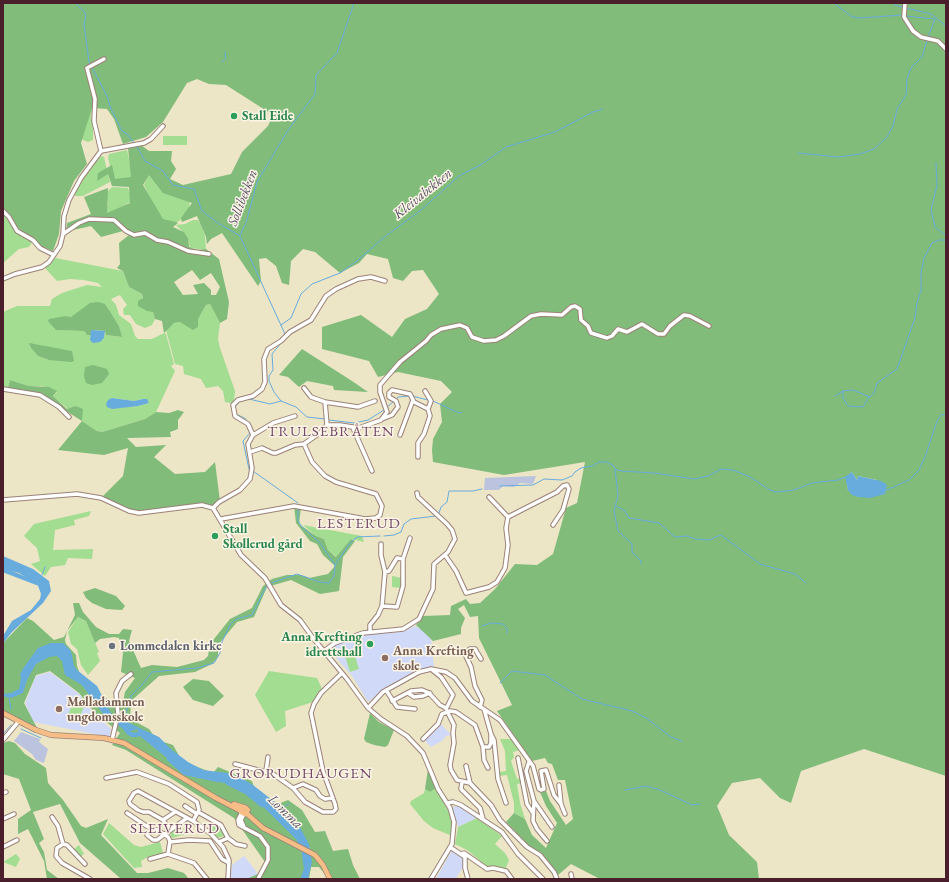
<!DOCTYPE html>
<meta charset="utf-8">
<style>
body{margin:0}
#map{position:relative;width:949px;height:882px;overflow:hidden;background:#ece5c6;font-family:"EB Garamond",serif}
canvas{display:block}
.frame{position:absolute;inset:0;border:4px solid #4a1f2b;pointer-events:none}
</style>
<div id="map">
<canvas width="949" height="882"></canvas>
<div class="frame"></div>
</div>
<script>
const g = document.querySelector('canvas').getContext('2d');
g.lineJoin = 'round';
function fill(path, color) { g.fillStyle = color; g.fill(path, 'evenodd'); }
const toPath = rows => new Path2D(rows.map(r => 'M' + r).join(''));
function trace(path, color, width, dash) { g.strokeStyle = color; g.lineWidth = width; g.lineCap = dash ? 'butt' : 'round'; g.setLineDash(dash || []); g.stroke(path); }
function label(font, color, halo, rows, align = 'center') {
  g.font = font + ' "EB Garamond",serif'; g.lineWidth = 3; g.setLineDash([]); g.textBaseline = 'middle'; g.strokeStyle = halo; g.fillStyle = color; for (const [text, x, y, turn = 0] of rows) {
    g.save(); g.translate(x, y); g.rotate((+turn || 0) * Math.PI / 180); g.textAlign = isNaN(turn) ? turn : align; if (halo) g.strokeText(text, 0, 0); g.fillText(text, 0, 0); g.restore();
  }
}
const built = toPath([
 [415,626,426,631,431,638,434,667,416,671,385,689,368,702,352,676,329,650,335,645,366,634,402,632],
 [50,672,79,694,94,714,111,729,110,737,33,722,25,703,36,676],
 [440,723,451,735,446,736,442,741,431,747,424,740],
 [458,806,477,818,458,827,452,807],
 [454,847,463,854,463,868,455,879,439,879,436,878],
 [244,856,256,871,258,876,255,879,230,879,232,865]
]);
const industrial = toPath([
 [536,476,533,484,520,483,514,487,503,486,499,490,484,490,485,478],
 [21,732,40,739,39,742,48,749,44,763,36,760,32,754,14,741]
]);
const green = toPath([
 [78,108,93,108,91,115,93,130,93,140,88,142,81,139],
 [163,136,187,136,187,145,163,145],
 [127,150,133,178,116,181,113,177,108,158,109,154],
 [101,156,104,157,110,182,83,196,75,196,75,191,85,174],
 [149,173,152,179,190,198,189,210,182,219,176,223,166,222,159,217,144,185],
 [112,187,128,188,132,201,106,216,104,208,108,204,106,197,107,192],
 [3,214,10,222,14,229,33,241,29,247,19,249,3,263],
 [193,220,198,220,201,225,205,236,206,250,190,248,187,236,176,225,185,224],
 [55,258,123,271,129,287,142,294,143,299,153,312,155,319,152,325,145,328,136,324,130,315,124,315,123,309,127,305,120,295,111,299,116,305,119,315,131,324,135,336,138,339,152,339,164,333,166,334,174,364,171,366,175,371,156,412,145,419,102,432,97,431,82,421,75,406,68,409,53,396,57,392,43,386,29,386,10,380,8,388,3,387,3,312,17,306,50,306,52,299,62,293,87,285,102,287,98,283,84,280,70,279,57,281,45,268],
 [105,304,119,326,121,337,106,335,105,331,104,338,90,339,91,335,87,335,84,331,56,330,66,316,71,317],
 [30,344,44,346,49,360,38,356,31,348],
 [112,398,134,401,143,399,149,403,138,406,124,407],
 [210,304,220,323,218,339,220,348,235,391,234,402,231,403,225,402,223,391,218,386,206,388,201,379,184,374,183,366,175,364,166,330,174,323,198,319,206,305],
 [91,511,89,516,74,520,75,525,55,530,53,550,93,549,92,559,68,558,65,565,51,567,45,576,31,564,40,561,37,548,24,536,34,524],
 [303,525,362,536,364,542,351,539,337,557,328,550,324,539,316,536],
 [392,576,402,578,401,588,392,587],
 [78,617,86,621,99,652,97,653,100,661,88,675,81,665,77,649,71,644,68,632],
 [354,653,359,669,350,672,345,656],
 [269,671,317,678,322,689,313,702,285,711,286,726,276,732,255,695],
 [75,699,85,704,79,719,68,714],
 [500,739,511,739,520,750,513,752,514,757,511,761,517,779,522,778,523,783,517,784,520,803,525,819,514,813,514,803,507,775,499,776,499,772,506,771,505,751],
 [436,788,450,814,452,823,452,836,433,828,424,821,410,804,411,801,424,793,425,789,430,792],
 [477,818,502,836,495,844,505,853,509,860,505,870,496,866,488,867,467,850,455,844,458,827],
 [109,823,134,845,141,847,160,842,163,853,146,858,141,861,142,867,134,868,103,834],
 [214,823,220,827,225,834,224,836,218,838,209,830],
 [181,827,187,832,186,834,172,838,170,834,173,831],
 [79,845,84,854,80,857,74,849],
 [16,854,20,859,16,867,3,862]
]);
const forest = toPath([
 [3,3,946,3,946,776,864,749,801,771,791,803,780,798,760,778,732,783,717,806,729,835,757,862,759,879,600,879,571,864,558,875,543,855,531,848,506,822,514,813,525,819,532,835,546,848,557,823,546,806,540,792,546,791,550,801,566,825,573,819,565,780,558,780,552,764,548,763,545,758,532,761,497,711,512,705,479,638,478,616,470,617,464,605,458,609,465,618,461,628,461,634,433,641,416,625,423,616,450,615,451,606,466,599,470,604,480,603,495,589,515,564,537,565,553,554,566,508,577,503,585,462,504,475,433,462,432,450,433,439,442,422,440,404,452,392,441,381,398,372,378,377,369,361,322,349,322,327,361,315,392,337,405,319,427,309,439,294,423,270,412,271,403,281,393,278,388,259,367,254,359,263,340,273,315,252,303,249,291,261,289,285,282,283,276,266,266,258,259,259,261,281,258,286,222,233,211,239,207,244,206,237,197,216,182,222,181,218,192,203,163,193,149,175,143,185,163,219,176,222,178,223,173,227,184,232,188,238,189,247,197,250,206,249,219,259,229,302,227,319,220,323,210,304,206,305,198,319,198,327,193,330,180,322,174,323,164,333,162,321,155,319,153,312,147,311,138,306,138,301,143,298,142,294,129,287,123,271,117,268,120,264,119,243,129,235,123,231,101,237,91,226,73,230,66,235,67,223,91,214,84,197,108,188,107,213,130,203,129,187,112,186,108,174,97,181,98,173,112,165,115,179,131,177,128,148,141,145,149,151,172,151,171,161,176,169,170,179,183,185,231,174,242,152,268,126,273,115,226,85,209,84,197,79,187,83,163,122,146,137,123,144,114,119,107,109,92,108,81,143,87,164,74,181,61,211,59,234,53,251,41,246,17,227,3,211],
 [192,270,200,280,211,273,220,287,216,295,211,295,211,290,204,283,193,285,198,294,183,295,174,282],
 [852,472,857,480,858,476,877,480,858,497,848,490,847,484,846,479],
 [98,302,105,304,111,313,119,326,122,337,106,335,105,331,91,330,91,335,87,335,84,331,56,330,48,321,49,319,66,316,71,317,90,303],
 [29,343,72,351,74,361,71,362,49,360,38,356,31,348],
 [302,349,352,381,368,392,334,390,333,386,307,381,299,387,288,377,279,375],
 [93,365,107,369,109,374,102,383,92,385,86,383,84,376,85,367],
 [10,380,29,386,49,387,57,391,53,396,67,409,75,406,83,409,82,421,97,431,102,432,145,419,156,412,169,413,178,410,184,412,178,420,178,429,170,432,171,437,127,438,136,447,166,445,154,457,175,474,205,472,215,462,220,501,213,508,207,505,139,513,120,507,101,498,123,476,128,448,104,455,58,450,82,421,36,392,8,388],
 [294,506,301,507,299,524,316,536,324,539,328,550,336,557,351,539,355,541,343,557,339,591,320,594,291,580,267,587,254,617,237,622,218,645,218,657,212,664,195,672,159,676,131,701,130,719,149,729,157,740,173,745,182,761,213,773,218,767,252,781,254,787,278,804,288,800,302,810,315,832,325,831,333,851,348,849,353,865,360,879,329,879,319,867,311,867,309,879,246,879,258,874,265,862,234,818,126,750,112,745,120,733,95,713,79,693,50,671,36,675,24,703,37,728,3,713,4,642,27,618,33,621,54,640,64,637,75,615,73,603,79,603,83,612,96,627,109,634,119,634,123,629,132,630,129,641,141,668,152,665,177,667,204,660,208,656,210,644,230,619,252,608,263,586,272,579,287,575,301,575,309,578,328,574,335,566,323,555,317,544,310,541,296,523],
 [78,617,86,621,95,643,100,639,114,637,119,638,123,653,121,672,135,678,125,692,123,702,119,707,97,692,80,674,77,666,76,655,66,644,65,640,67,631],
 [95,588,116,596,125,606,122,610,106,609,92,603,86,598,83,592],
 [193,679,209,681,224,696,213,706,193,700,183,687],
 [370,713,379,722,394,730,388,745,385,747,374,745,366,742,364,739],
 [9,741,15,743,25,754,46,768,48,783,63,800,81,826,86,828,108,819,101,835,137,873,148,873,168,868,184,873,189,879,120,878,80,843,60,804,33,812,44,839,39,843,44,852,47,870,59,879,47,879,44,861,28,829,18,834,18,819,31,810,19,779,3,774,3,743],
 [428,769,436,788,430,792,425,789]
]);
const water = toPath([
 [91,330,105,331,104,338,100,342,93,343,90,340],
 [112,398,134,401,143,399,147,399,149,403,138,406,112,409,107,407,106,404,108,400],
 [852,472,857,480,858,476,881,481,887,485,885,494,870,498,858,497,852,495,848,490,845,477],
 [3,556,33,569,49,581,51,591,43,603,12,632,4,642,3,648,3,636,12,621,31,610,40,599,41,594,37,583,19,573,3,569],
 [51,643,63,643,71,651,74,666,77,670,97,686,111,713,116,717,159,737,172,750,188,762,203,770,227,773,241,778,253,785,286,811,297,822,309,844,312,862,308,879,300,879,304,869,301,848,296,839,245,789,206,778,183,769,172,762,141,737,137,729,128,732,112,721,104,715,82,685,65,675,62,661,57,656,49,657,36,664,27,680,23,693,11,698,3,696,3,691,5,694,11,693,19,689,21,678,20,674,24,667,38,648]
]);
const stream = toPath([
 [75,3,85,12,86,16,84,24,89,62,107,96,111,109,122,131,127,134,134,143],
 [834,3,851,16,859,18,903,15],
 [892,3,898,6,931,14,946,26],
 [906,16,934,19],
 [928,37,935,19],
 [946,52,946,59],
 [222,62,226,58,225,52],
 [136,145,145,161,163,171,173,185,194,189,202,211,218,223,240,236,285,334],
 [798,153,839,157,860,154,874,149,887,137,893,126,897,109,906,95,907,79,911,68,922,57,927,40],
 [936,163,937,185,931,210,935,227,946,236],
 [240,235,246,223,257,182,288,130,315,94,316,75,337,53,354,3],
 [281,325,291,318,301,294,312,284,340,273,357,261,383,238,421,210,459,176,482,164,506,147,555,132,593,112,603,109],
 [282,342,272,354,273,370,269,376,269,381,274,392,281,401,296,407,307,417,325,419],
 [843,391,843,398,848,406,863,407,869,397],
 [412,396,428,400],
 [835,396,843,391,853,390,870,397,874,393,877,383,897,369,915,318,917,303,921,290,921,273,924,258,932,243,939,240,946,240],
 [249,399,270,404,281,401],
 [395,400,398,397,409,396],
 [433,401,459,413,462,412],
 [234,408,240,401],
 [386,408,393,402],
 [236,414,246,419],
 [329,420,354,423,368,420,384,410],
 [249,469,243,441,250,433],
 [615,470,618,495,614,511,618,531,632,544,632,552,641,561,641,564],
 [253,471,298,503],
 [500,486,533,485,544,479,562,480,572,476,575,472,581,468,592,466,599,462,607,462,614,466,615,469,621,471,654,473,694,479,708,476,721,469,733,470,750,477,770,490,776,492,794,490,812,483,838,480,845,477],
 [887,490,909,480,919,470,925,457,937,421,941,415,946,414],
 [616,506,625,511,629,518,659,523,675,537,687,536,695,539,709,540,721,535,760,564,795,574,806,583],
 [439,513,441,507,447,502,449,491,473,491,482,489],
 [384,536,394,535,401,532,404,524,411,519,436,516],
 [335,565,350,543,357,537,380,536],
 [42,575,45,567],
 [271,583,297,574,320,582,329,583,334,576,335,565,320,543,301,526,298,520,298,508],
 [482,626,491,623,503,624,507,628,507,633],
 [500,683,512,671,545,675,582,699,632,711,646,718,671,737,682,741],
 [9,698,11,709],
 [125,722,126,712,131,696,141,686,152,672,197,668,214,663,220,653,222,642,230,625,236,619,252,615,267,585],
 [21,729,41,738],
 [3,734,11,725],
 [625,790,646,786,660,790,692,805,700,804],
 [283,808,289,803]
]);
const river = toPath([
 [3,570,37,583],
 [122,724,129,733,133,735,140,734],
 [169,759,185,773,219,780],
 [228,783,246,792,262,805]
]);
const minor = toPath([
 [905,3,904,17,913,31,921,37,938,41,946,49],
 [101,151,144,143,151,139,163,126],
 [3,211,9,217,17,231,33,240,40,248,54,255],
 [63,234,79,223,89,219,114,220,126,231,134,235,145,233,157,240,168,242,188,251,209,254],
 [3,279,15,274,42,267,49,262,60,246,63,234,64,216,69,200,81,178,101,151,94,121,95,99,87,68,104,59],
 [304,388,311,397,325,402,358,407,375,401],
 [3,389,40,395,59,407,69,417],
 [425,391,431,401,428,409],
 [325,402,327,425],
 [382,419,392,415,398,407,396,401,389,397,389,393,392,390,410,394,414,402,428,409,430,416,424,434,418,443,418,457],
 [353,428,372,471],
 [253,435,248,424,235,416,233,405,238,400,253,396,262,389,265,382,264,359,268,349,281,341,290,332,311,320,326,296,336,289,358,279,371,277,385,281],
 [400,435,413,400],
 [250,452,262,448,273,453,276,453,295,445,304,444,321,432,327,425,340,425,359,428,381,420,387,412,380,392,380,385,400,362,426,341,431,335,441,329,460,325,467,328,472,337,484,341,496,340,504,336,531,316,541,314,562,315,571,307,575,306,580,309,581,320,588,326,591,333,607,338,612,336,618,329,627,332,642,324,658,334,664,334,670,326,684,315,690,316,709,326],
 [489,497,508,517],
 [3,500,77,494,101,498,129,511,139,513,202,505,213,508,241,555,265,578,281,605,300,620,313,638,347,679,368,708,381,719,407,736,423,753,438,789,450,808,454,822,452,844,431,879],
 [213,508,219,502,240,490,250,479,252,468,248,444,253,435,273,423,295,416],
 [221,519,294,506,365,519,376,518,380,515,382,506,376,494,336,482,325,476,312,462,304,444],
 [445,555,456,571,466,593,489,587,497,582,505,568,508,545,506,528,508,517,557,492,563,486,567,485,569,489,563,510,553,525],
 [403,559,410,538],
 [382,606,397,607,403,586,403,559,397,558,389,571,385,572],
 [370,632,370,625,378,615,382,606,385,572,381,555,381,544],
 [324,651,335,643,363,633,403,629,419,619,433,589,434,564,448,552,455,539,452,530,447,524,418,497,417,493],
 [431,669,441,677,453,695,446,709],
 [386,690,397,707,415,709],
 [408,693,414,697,423,696,430,693],
 [392,701,411,691,422,690,429,693,440,705,446,708],
 [480,707,482,700,475,686,471,667,465,654,466,652,470,649,475,649,481,659],
 [368,708,383,692,419,672,431,669,446,672,455,678,472,701,500,720,533,766,539,789,541,790,544,789,541,771,546,770,554,795,561,804,565,814],
 [484,709,491,734,494,740,498,779,506,803],
 [447,711,454,725,453,733,454,743,450,765,451,770,457,780,470,783,466,766],
 [423,739,438,724,442,714,450,711,456,712,475,725,483,747,489,747,491,743,491,734],
 [3,740,19,721],
 [112,740,118,714,116,693,122,681,131,674],
 [483,747,484,760,488,768],
 [518,758,527,804,533,813],
 [529,762,526,771,534,801,552,827],
 [235,764,273,774,293,788,305,802,323,812,333,812,336,809,335,804,323,771,311,713,314,704,321,693,342,673],
 [266,771,268,757],
 [106,778,137,772,169,784,197,802,199,810,193,821],
 [462,782,461,789,480,808,483,819],
 [470,783,491,805,500,820,527,847,540,855,554,872,557,879],
 [559,785,561,804],
 [293,788,303,784,316,790,320,796,325,799,333,798],
 [3,793,6,792],
 [534,802,533,821,537,829,547,841],
 [447,803,453,802,461,805,502,832,518,854,543,879],
 [185,806,197,814],
 [175,812,163,820,149,812,143,812,138,810,130,804,129,801,134,793,138,791,193,821,210,833,223,847,229,860,228,879],
 [198,812,221,825,228,838],
 [242,812,238,820,239,825,260,836,268,847,268,860,258,879],
 [127,813,148,827,157,830,168,837,170,841,168,854,194,863,207,879],
 [244,814,241,820,244,827],
 [52,817,58,826,63,844],
 [3,819,14,814],
 [163,820,170,830],
 [147,835,153,840,157,840,187,818],
 [170,842,189,840,210,841,222,859,229,863],
 [219,842,228,838,236,844,245,846],
 [3,847,17,840],
 [450,847,465,857,465,868,468,879],
 [461,854,464,853,487,869,493,868,506,871,512,879],
 [150,859,168,854],
 [85,864,67,845,63,844,57,848,56,856,62,863,90,879],
 [571,874,572,879]
]);
const major = toPath([
 [3,713,36,730,51,735,104,738,124,743,216,798,241,811],
 [234,804,246,808,248,810,245,814,241,812,244,807],
 [246,813,263,828,315,855,323,865,330,879]
]);
const markers = [
 [234,116,4,"#2e9e5b"],
 [215,536,4,"#2e9e5b"],
 [370,644,4,"#2e9e5b"],
 [112,646,4,"#6b7280"],
 [385,658,4,"#8d6e63"],
 [59,709,4,"#8d6e63"]
];
const leisureNames = [
 ["Stall Eide",242,116],
 ["Stall",223,529],
 ["Skollerud gård",223,544],
 ["Anna Krefting",362,637,"right"],
 ["idrettshall",362,652,"right"]
];
const worshipNames = [
 ["Lommedalen kirke",120,646]
];
const educationNames = [
 ["Anna Krefting",393,651],
 ["skole",393,666],
 ["Mølladammen",67,702],
 ["ungdomsskole",67,717]
];
const waterNames = [
 ["Kleivabekken",423,194,-39],
 ["Sollibekken",243,198,-69],
 ["Lomma",285,812,44]
];
const quarterNames = [
 ["TRULSEBRÅTEN",331,432],
 ["LESTERUD",359,524],
 ["GRORUDHAUGEN",301,774],
 ["SLEIVERUD",175,829]
];
fill(built, '#d1d9f9');
fill(industrial, '#bbc3de');
fill(green, '#a2dd91');
fill(forest, '#81bc7b');
fill(water, '#68acde');
trace(stream, '#68acde', 1);
trace(river, '#68acde', 4.5);
trace(minor, '#9b8278', 5.5);
trace(major, '#9b8278', 6);
trace(minor, '#fff', 3.5);
trace(major, '#f6be86', 4.5);
for (const [x, y, r, color] of markers) { const dot = new Path2D(); dot.arc(x, y, r, 0, 2 * Math.PI); g.fillStyle = color; g.fill(dot); trace(dot, '#fcf5e5', 1.5); }
label('bold 13px', '#27864d', '#fcf5e5', leisureNames, 'left');
label('bold 13px', '#5b616d', '#fcf5e5', worshipNames, 'left');
label('bold 13px', '#785e54', '#fcf5e5', educationNames, 'left');
label('italic 14px', '#54506a', '#fcf5e5', waterNames);
g.letterSpacing = '1px';
label('15px', '#734867', '#fcf5e5', quarterNames);
g.letterSpacing = '0px';
</script>
